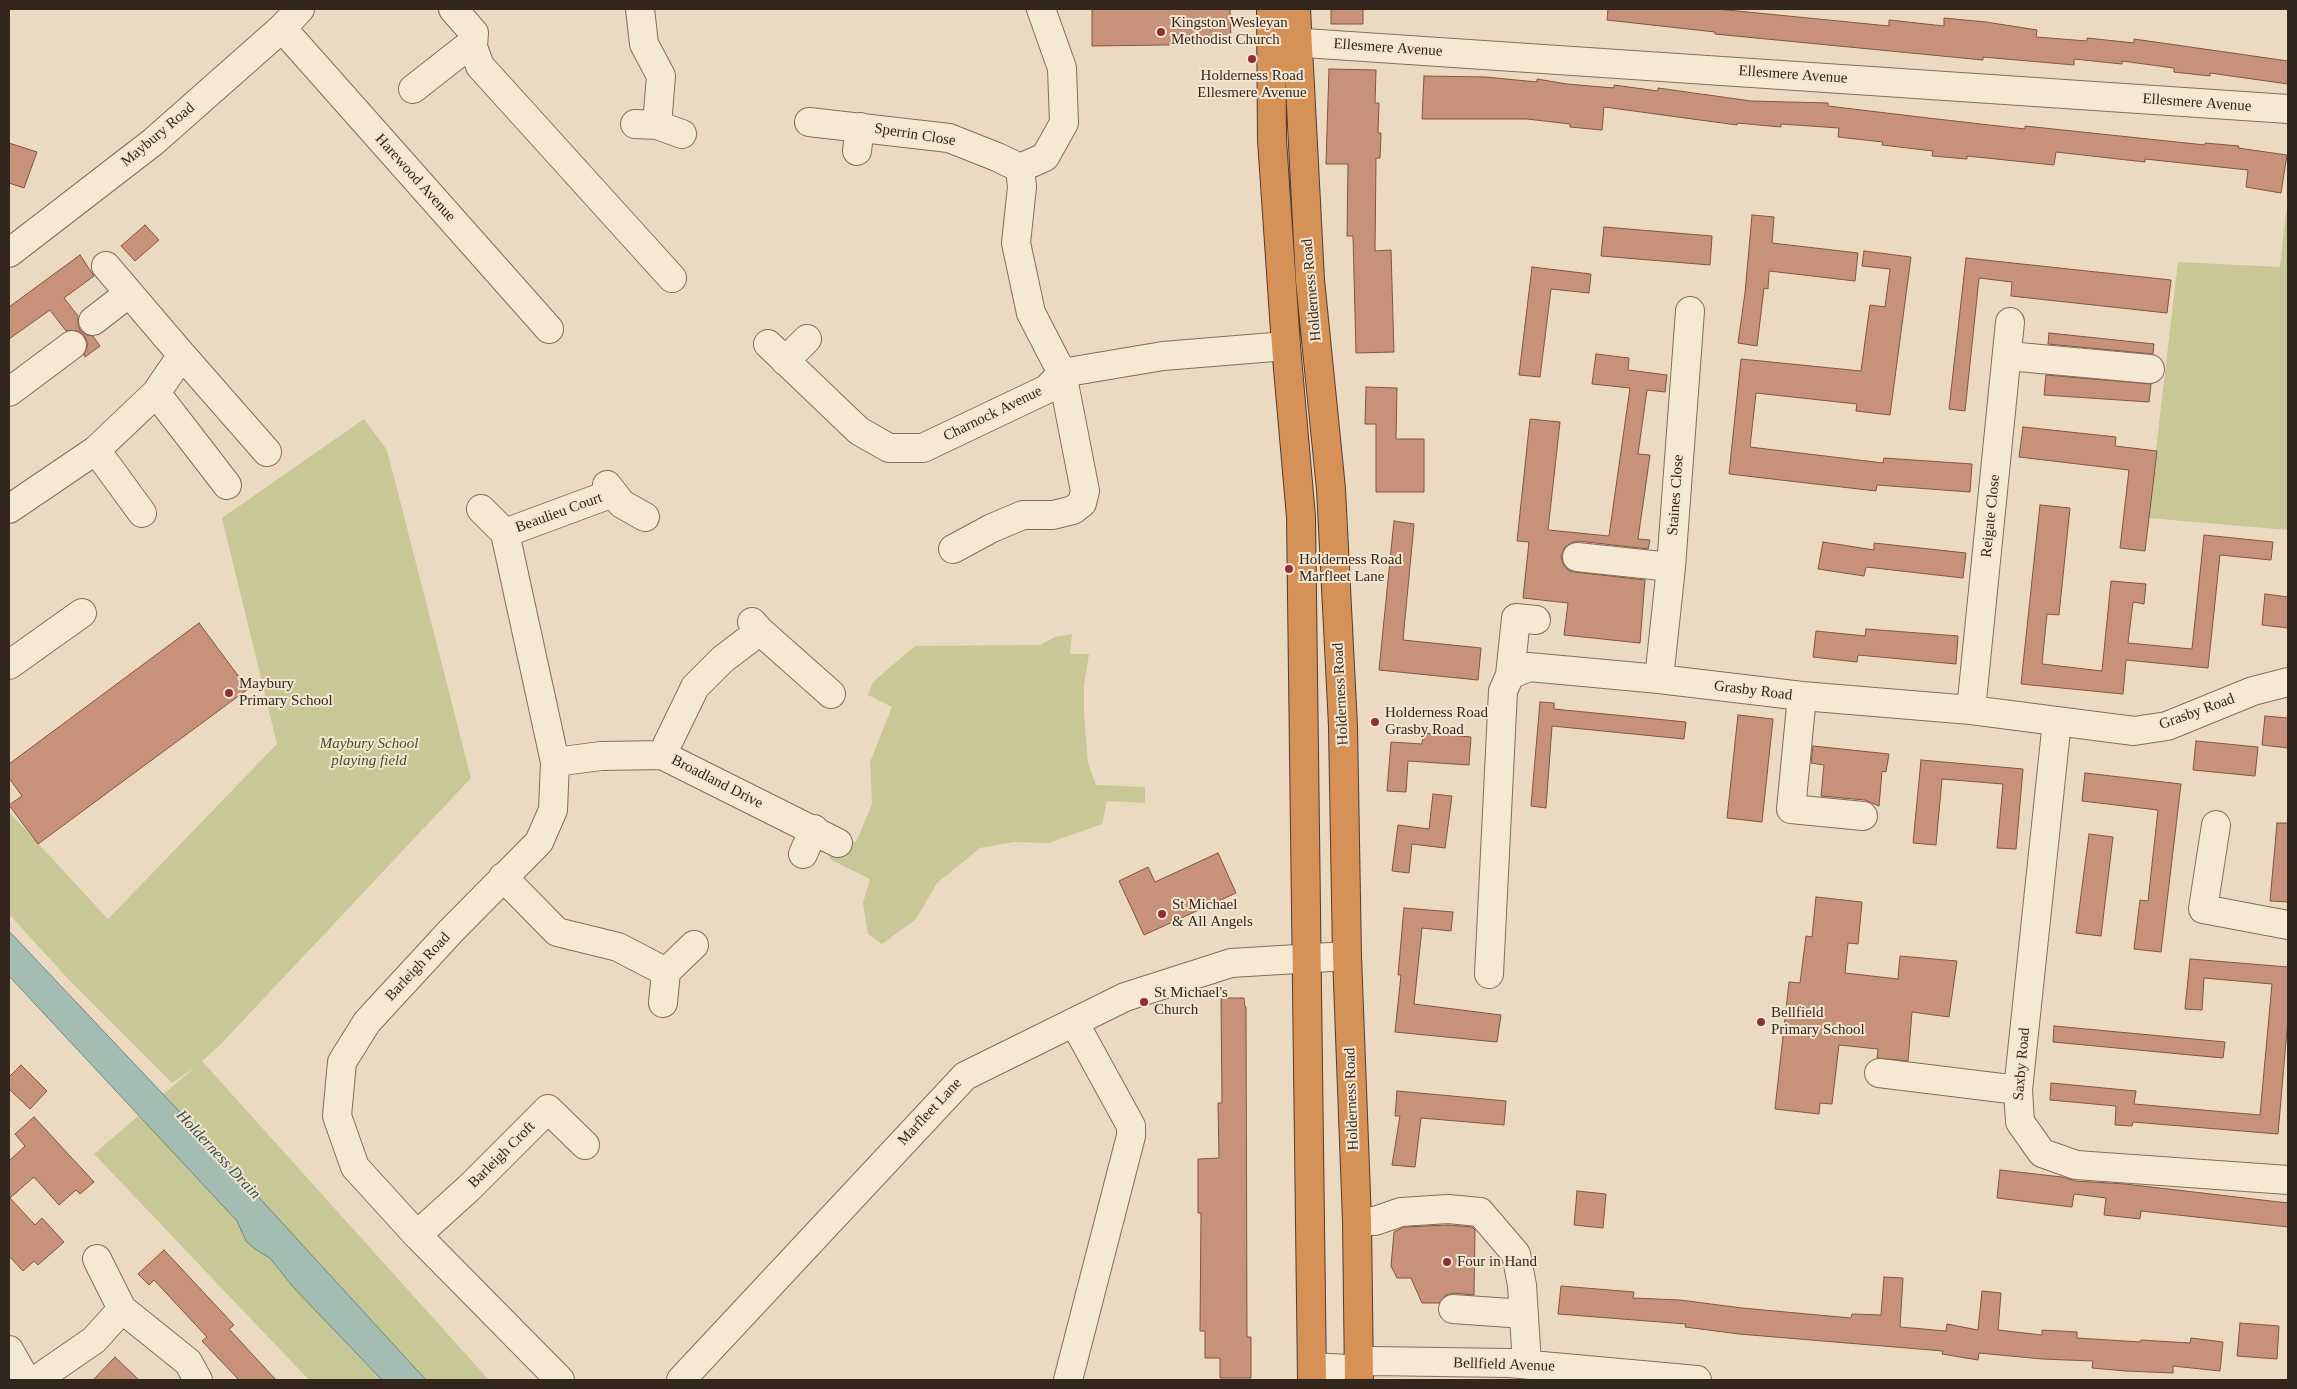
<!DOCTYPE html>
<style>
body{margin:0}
#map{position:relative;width:2297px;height:1389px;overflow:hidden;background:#ebdac1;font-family:"Times New Roman",serif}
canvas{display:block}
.frame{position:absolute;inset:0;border:10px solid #33261d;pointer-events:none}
</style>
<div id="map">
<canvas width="2297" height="1389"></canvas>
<div class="frame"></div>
</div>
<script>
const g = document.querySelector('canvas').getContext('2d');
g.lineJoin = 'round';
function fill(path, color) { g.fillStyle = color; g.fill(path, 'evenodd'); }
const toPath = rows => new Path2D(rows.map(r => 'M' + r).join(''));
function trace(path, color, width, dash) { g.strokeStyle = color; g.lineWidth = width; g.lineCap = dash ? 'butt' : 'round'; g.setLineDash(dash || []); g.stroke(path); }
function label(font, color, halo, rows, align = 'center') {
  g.font = font + ' "Times New Roman",serif'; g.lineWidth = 4; g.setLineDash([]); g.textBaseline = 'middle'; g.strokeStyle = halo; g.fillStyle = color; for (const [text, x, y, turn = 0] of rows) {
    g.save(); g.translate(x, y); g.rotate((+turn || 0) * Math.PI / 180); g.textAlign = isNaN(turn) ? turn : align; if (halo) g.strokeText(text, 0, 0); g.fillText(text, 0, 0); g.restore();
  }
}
const green = toPath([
 [2286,211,2288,212,2288,530,2148,518,2178,262,2280,267],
 [364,419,387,450,471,778,220,1045,202,1061,489,1380,309,1380,94,1154,195,1067,172,1083,70,981,9,914,9,812,108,919,277,744,222,518],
 [1072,634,1070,654,1089,654,1084,685,1084,713,1088,763,1096,785,1145,787,1145,803,1107,801,1102,824,1049,843,1014,842,980,848,937,883,916,919,882,944,868,934,863,903,870,879,829,859,836,838,856,842,872,804,870,762,892,707,868,695,873,682,915,646,1040,645,1055,637]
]);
const water = toPath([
 [9,931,211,1145,426,1380,382,1380,293,1287,270,1258,255,1249,246,1241,237,1221,9,976,9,931]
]);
const building = toPath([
 [1092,9,1230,9,1231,44,1092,46,1092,9],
 [1331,9,1363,9,1363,24,1331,24,1331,9],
 [1608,9,1717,9,1889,26,1889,20,1944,26,1944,18,1986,22,2037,30,2036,37,2087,41,2087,38,2134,43,2134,39,2288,61,2288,84,2210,73,2210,76,2174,72,2174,68,2122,61,2122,64,2074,59,2074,65,1983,57,1983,60,1715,34,1715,32,1607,20,1608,9],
 [1329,69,1376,70,1375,103,1379,103,1378,133,1381,133,1380,158,1376,158,1375,251,1391,250,1394,352,1356,353,1353,236,1347,236,1348,164,1326,164,1329,69],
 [1424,76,1486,77,1537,82,1537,79,1567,84,1614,88,1614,85,1658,91,1658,88,1751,101,1828,103,1828,106,1928,118,2025,129,2025,126,2205,145,2205,143,2239,146,2238,148,2287,155,2281,193,2246,187,2248,170,2145,159,2145,162,2056,152,2054,165,1967,156,1967,159,1932,156,1933,151,1882,145,1883,142,1838,137,1839,128,1781,124,1781,127,1737,123,1737,125,1604,107,1602,130,1570,127,1570,124,1527,119,1422,119,1424,76],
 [9,143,37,152,24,188,9,183,9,143],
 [1752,215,1774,217,1772,243,1858,253,1855,281,1769,271,1768,289,1764,288,1757,346,1738,343,1745,293,1752,215],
 [145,225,159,240,135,261,121,246,145,225],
 [1604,227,1712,236,1710,265,1601,256,1604,227],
 [1864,251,1911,257,1890,415,1856,411,1857,404,1756,393,1750,447,1883,463,1884,458,1972,464,1970,492,1877,485,1876,491,1729,474,1741,359,1861,371,1870,305,1885,307,1890,269,1862,266,1864,251],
 [80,255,94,276,64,298,78,316,78,324,80,330,87,335,93,336,100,346,85,357,84,355,88,344,84,335,78,331,66,331,50,310,9,339,9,307,80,255],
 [1966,258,2171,280,2167,313,2011,296,2012,282,1979,278,1965,411,1949,409,1966,258],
 [1532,267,1591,274,1589,293,1551,289,1540,377,1519,375,1532,267],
 [2049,333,2154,344,2153,354,2048,344,2049,333],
 [1596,354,1629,358,1628,370,1667,375,1665,392,1647,390,1638,454,1650,455,1638,539,1650,540,1648,549,1578,541,1571,543,1565,547,1561,556,1563,564,1568,570,1575,572,1645,580,1640,643,1564,635,1568,603,1523,598,1529,542,1517,541,1530,419,1560,422,1548,530,1609,536,1630,388,1592,384,1596,354],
 [2046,375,2151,384,2149,402,2044,395,2046,375],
 [1366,387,1397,388,1396,439,1424,439,1424,492,1376,492,1376,424,1365,424,1366,387],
 [2023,427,2116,437,2115,446,2157,451,2145,551,2120,548,2129,470,2019,457,2023,427],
 [2040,505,2070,508,2059,615,2047,614,2042,664,2102,671,2111,581,2146,584,2144,604,2133,602,2128,643,2192,649,2204,535,2273,542,2271,560,2220,555,2208,668,2126,660,2123,694,2021,684,2040,505],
 [1394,521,1414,524,1403,640,1481,648,1478,680,1379,670,1394,521],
 [1823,542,1874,550,1874,543,1966,553,1963,578,1866,567,1864,576,1818,569,1823,542],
 [2265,594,2288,597,2288,628,2262,625,2265,594],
 [199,623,248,689,38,844,9,805,22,796,9,778,9,764,199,623],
 [1866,629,1958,636,1956,664,1858,655,1857,662,1813,657,1816,631,1865,636,1866,629],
 [1540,702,1554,703,1554,709,1686,722,1684,739,1552,726,1546,808,1531,806,1540,702],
 [1738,715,1773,719,1762,822,1727,818,1738,715],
 [2265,716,2288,718,2288,748,2262,745,2265,716],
 [1423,733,1471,737,1469,765,1408,761,1406,792,1387,791,1391,742,1422,744,1423,733],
 [2196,741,2258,747,2255,776,2193,770,2196,741],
 [1813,746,1889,754,1886,772,1882,771,1879,806,1865,800,1821,796,1824,765,1811,763,1813,746],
 [1921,760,2023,769,2016,849,1997,848,2003,784,1942,779,1936,845,1913,843,1921,760],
 [2085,773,2181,784,2161,952,2134,949,2140,900,2148,901,2158,810,2082,801,2085,773],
 [1433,794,1452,796,1445,848,1412,844,1409,873,1392,871,1398,825,1429,829,1433,794],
 [2277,823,2288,823,2288,902,2270,901,2277,823],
 [2089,834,2113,837,2101,936,2076,933,2089,834],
 [1218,853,1236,893,1144,935,1119,881,1148,867,1155,882,1218,853],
 [1816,897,1862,902,1858,944,1848,943,1845,973,1898,979,1900,956,1957,961,1949,1017,1912,1012,1908,1061,1877,1058,1878,1049,1839,1045,1832,1104,1820,1103,1819,1114,1775,1109,1789,982,1800,983,1806,936,1812,937,1816,897],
 [1404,908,1453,912,1451,931,1422,928,1414,1004,1501,1015,1497,1042,1395,1032,1401,975,1398,975,1404,908],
 [2190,959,2288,967,2288,1018,2278,1134,2133,1122,2132,1126,2115,1125,2116,1106,2050,1100,2051,1083,2136,1091,2134,1104,2260,1115,2272,984,2204,978,2202,1010,2185,1009,2190,959],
 [1221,998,1244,998,1245,1007,1246,1007,1247,1337,1251,1337,1251,1378,1220,1378,1220,1358,1205,1358,1205,1331,1200,1331,1201,1213,1198,1213,1198,1159,1219,1158,1218,1103,1222,1103,1221,998],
 [2054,1026,2225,1042,2223,1058,2053,1042,2054,1026],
 [21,1065,47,1091,30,1109,9,1089,9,1077,21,1065],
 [1397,1091,1506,1101,1504,1125,1421,1118,1415,1167,1392,1165,1400,1116,1395,1116,1397,1091],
 [34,1117,94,1182,80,1194,76,1190,59,1205,34,1177,10,1198,35,1225,42,1218,64,1242,38,1265,34,1261,23,1271,9,1256,9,1161,25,1146,15,1134,34,1117],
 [2000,1170,2062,1177,2075,1181,2125,1184,2288,1203,2288,1227,2141,1211,2140,1219,2104,1215,2106,1198,2074,1194,2072,1207,1997,1198,2000,1170],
 [1577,1191,1606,1194,1603,1228,1574,1225,1577,1191],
 [1448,1225,1472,1227,1475,1230,1474,1295,1454,1293,1446,1295,1439,1303,1422,1303,1411,1278,1397,1278,1391,1266,1394,1232,1404,1227,1448,1225],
 [164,1250,234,1325,229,1329,276,1380,239,1380,202,1341,207,1337,154,1280,149,1285,138,1274,164,1250],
 [1884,1277,1903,1278,1900,1327,1946,1331,1947,1324,1978,1330,1982,1291,2001,1293,1998,1330,2042,1335,2042,1330,2077,1332,2077,1338,2140,1342,2141,1340,2190,1343,2191,1338,2223,1342,2220,1371,2173,1366,2173,1373,2126,1371,2092,1368,2093,1361,2042,1359,1979,1353,1978,1360,1942,1354,1943,1351,1739,1334,1685,1327,1686,1324,1558,1314,1561,1286,1634,1292,1633,1298,1680,1300,1742,1308,1851,1318,1852,1314,1881,1315,1884,1277],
 [2240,1323,2279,1326,2277,1359,2237,1356,2240,1323],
 [115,1357,139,1380,93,1380,115,1357]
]);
const minor = toPath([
 [453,9,474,33,473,47,480,66,672,278],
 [640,9,644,44,661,76,657,125],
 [282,28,549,329],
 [1275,41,2288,109],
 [413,89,464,49,473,47],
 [809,122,949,138,997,157,1020,168,1022,187,1016,243,1031,313,1062,373,1085,491,1082,503,1073,510,1053,515,1023,515,992,528,953,549],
 [635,124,657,125,682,134],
 [857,151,860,127],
 [1020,168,1045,157,1064,123,1062,68,1041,9],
 [9,253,153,142,282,28,300,9],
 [93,321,128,294],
 [768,344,859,431,889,448,923,448,1047,389,1062,373,1163,356,1286,346],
 [182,355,267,452],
 [2008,356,2150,369],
 [785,361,807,339],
 [9,392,72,345],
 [156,393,227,485],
 [96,450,142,513],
 [607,485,622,504,645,517],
 [9,509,96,450,156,393,182,355,106,266],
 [481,509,505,533,555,762,553,810,539,842,451,931,367,1022,342,1062,337,1116,355,1167,417,1235,560,1380],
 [505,533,613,493],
 [1577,557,1671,567],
 [752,622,760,631,831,694],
 [9,665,82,613],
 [1510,675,1516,618,1536,620],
 [1659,679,1671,567,1690,311],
 [1802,696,1791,809,1863,816],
 [1971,710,2010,322],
 [2057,721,2018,1090,2020,1122,2042,1153,2076,1165,2288,1180],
 [662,755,695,687,723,659,760,631],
 [555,762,601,756,662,755,838,843],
 [2216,825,2203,909,2288,925],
 [803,854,814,829],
 [503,877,557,932,618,947,666,972],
 [1489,974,1503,691,1510,675,1529,667,1659,679,1802,696,1971,710,2134,731,2167,726,2253,691,2288,682],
 [663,1003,666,972,694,945],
 [1879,1073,2018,1090],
 [1357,1221,1375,1221,1401,1212,1448,1209,1480,1212,1516,1254,1522,1285,1527,1364],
 [417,1235,469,1188,548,1109,585,1145],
 [97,1259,122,1309,188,1362,198,1380],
 [1453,1309,1524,1314],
 [9,1350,26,1380],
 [1312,1367,1347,1369,1372,1361,1509,1363,1697,1380],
 [36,1380,94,1340,122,1309],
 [681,1380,965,1076,1125,997,1231,963,1347,956],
 [1068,1380,1131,1136,1131,1126,1074,1022]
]);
const highway = toPath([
 [1271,9,1272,140,1286,346,1301,517,1312,1380],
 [1296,9,1310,280,1331,489,1343,726,1347,956,1357,1221,1359,1380]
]);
const markers = [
 [1161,32,5,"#8e2e38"],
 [1252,59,5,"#8e2e38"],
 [1289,569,5,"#8e2e38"],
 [229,693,5,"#8e2e38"],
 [1375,722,5,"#8e2e38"],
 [1162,914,5,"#8e2e38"],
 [1144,1002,5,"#8e2e38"],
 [1761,1022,5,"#8e2e38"],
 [1447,1262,5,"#8e2e38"]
];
const poiNames = [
 ["Kingston Wesleyan",1171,23],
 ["Methodist Church",1171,40],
 ["Holderness Road",1252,76,"center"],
 ["Ellesmere Avenue",1252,93,"center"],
 ["Holderness Road",1299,560],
 ["Marfleet Lane",1299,577],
 ["Maybury",239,684],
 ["Primary School",239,701],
 ["Holderness Road",1385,713],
 ["Grasby Road",1385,730],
 ["St Michael",1172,905],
 ["& All Angels",1172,922],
 ["St Michael's",1154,993],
 ["Church",1154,1010],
 ["Bellfield",1771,1013],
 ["Primary School",1771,1030],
 ["Four in Hand",1457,1262]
];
const streetNames = [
 ["Ellesmere Avenue",1388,48,4],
 ["Ellesmere Avenue",1793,75,4],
 ["Ellesmere Avenue",2197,103,4],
 ["Maybury Road",158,135,-40],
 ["Sperrin Close",915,135,9],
 ["Harewood Avenue",415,178,48],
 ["Holderness Road",1312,290,-95],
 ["Charnock Avenue",993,414,-26],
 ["Staines Close",1676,495,-86],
 ["Beaulieu Court",559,513,-20],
 ["Reigate Close",1991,516,-84],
 ["Grasby Road",1753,691,7],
 ["Holderness Road",1341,694,-93],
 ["Grasby Road",2197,712,-20],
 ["Broadland Drive",717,782,27],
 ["Barleigh Road",418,967,-47],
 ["Saxby Road",2022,1064,-85],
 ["Holderness Road",1352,1099,-92],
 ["Marfleet Lane",930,1112,-47],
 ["Barleigh Croft",502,1155,-45],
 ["Bellfield Avenue",1504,1365,2]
];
const parkNames = [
 ["Maybury School",369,744],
 ["playing field",369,761]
];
const waterNames = [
 ["Holderness Drain",218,1155,47]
];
fill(green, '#c7c896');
fill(water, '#a3bdb3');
trace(water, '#6b8a80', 1);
fill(building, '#c79279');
trace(building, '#805441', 1);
trace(minor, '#836c5a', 30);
trace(highway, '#513b2e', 30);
trace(minor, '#f6e9d3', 28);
trace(highway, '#d69156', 28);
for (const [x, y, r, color] of markers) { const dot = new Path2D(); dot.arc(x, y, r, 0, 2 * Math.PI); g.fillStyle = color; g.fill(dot); trace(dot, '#f3e5d0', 2); }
label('15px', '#33261d', '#f3e5d0', poiNames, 'left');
label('15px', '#33261d', '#f3e5d0', streetNames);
label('italic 15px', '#484f25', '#f3e5d0', parkNames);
label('italic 16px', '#2d524d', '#f3e5d0', waterNames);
</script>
